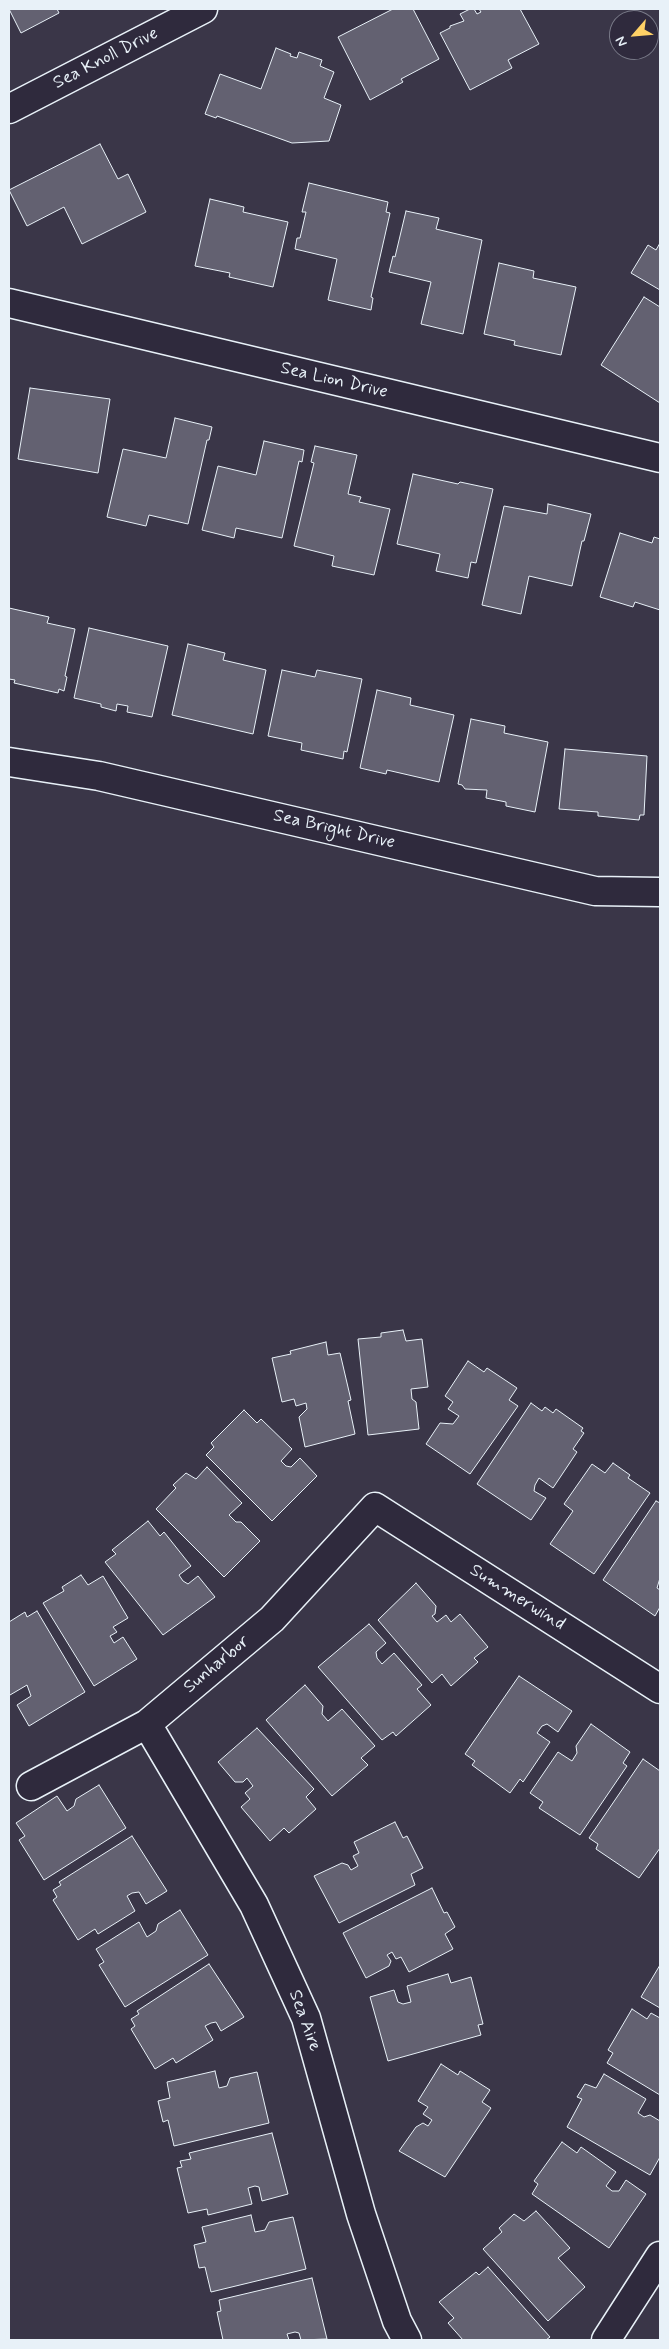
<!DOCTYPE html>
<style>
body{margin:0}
#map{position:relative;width:669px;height:2349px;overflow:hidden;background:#3a3648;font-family:Mynerve,sans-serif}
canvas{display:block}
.frame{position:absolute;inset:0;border:10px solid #e8f1f8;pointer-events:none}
.north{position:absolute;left:609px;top:10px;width:50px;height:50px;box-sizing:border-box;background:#2f2a3d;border:1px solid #797a88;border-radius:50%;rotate:243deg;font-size:14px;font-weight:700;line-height:20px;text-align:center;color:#e8f1f8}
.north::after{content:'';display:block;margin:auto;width:18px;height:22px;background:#ffd166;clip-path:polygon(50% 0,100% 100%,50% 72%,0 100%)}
</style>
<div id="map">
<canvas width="669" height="2349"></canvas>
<div class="frame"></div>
<div class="north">N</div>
</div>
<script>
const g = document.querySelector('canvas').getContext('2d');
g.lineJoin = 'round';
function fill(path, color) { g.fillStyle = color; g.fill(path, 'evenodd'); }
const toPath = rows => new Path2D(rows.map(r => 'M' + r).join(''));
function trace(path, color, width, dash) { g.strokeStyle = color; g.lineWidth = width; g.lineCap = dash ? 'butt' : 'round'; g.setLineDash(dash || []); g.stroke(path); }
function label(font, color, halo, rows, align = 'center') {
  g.font = font + ' Mynerve,sans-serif'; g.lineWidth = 4; g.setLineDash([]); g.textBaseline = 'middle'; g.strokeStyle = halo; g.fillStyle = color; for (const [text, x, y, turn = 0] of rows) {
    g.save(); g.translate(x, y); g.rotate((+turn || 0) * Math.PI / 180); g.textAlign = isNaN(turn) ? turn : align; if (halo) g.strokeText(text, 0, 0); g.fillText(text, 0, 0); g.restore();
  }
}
const building = toPath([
 [9,9,57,9,59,13,21,33,9,9],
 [393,9,413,9,439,59,401,79,403,82,370,100,338,37,393,9],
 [470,9,474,9,477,14,481,12,479,9,520,9,539,44,508,60,512,68,470,90,440,33,450,28,450,26,464,21,460,14,470,9],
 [276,48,291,54,290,56,297,58,299,52,322,60,320,66,334,72,324,98,341,105,329,141,292,143,217,116,216,118,205,114,220,74,261,89,276,48],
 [100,144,118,179,128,174,146,212,82,244,64,207,27,226,9,190,100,144],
 [309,183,388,202,386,212,390,213,371,297,373,298,371,310,328,300,337,259,295,249,297,238,300,238,306,212,302,212,309,183],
 [210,199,244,207,243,212,288,222,273,287,229,277,230,273,195,266,210,199],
 [406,211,439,218,436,229,482,240,463,334,421,324,431,282,389,272,393,256,395,257,406,211],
 [660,243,660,290,631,273,648,245,656,250,660,243],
 [499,263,534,271,533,278,576,287,561,355,514,345,515,341,484,334,499,263],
 [644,297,660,307,660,403,601,365,644,297],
 [30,388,110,399,98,473,18,459,30,388],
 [175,418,212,427,209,440,207,440,188,524,149,515,146,526,107,517,123,449,166,458,175,418],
 [264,441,304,450,302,462,299,461,282,538,236,528,234,538,202,530,218,466,256,475,264,441],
 [315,446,357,455,348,494,361,497,359,502,390,509,374,575,332,566,334,556,294,546,314,463,311,462,315,446],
 [413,474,458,484,460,482,493,489,476,563,471,562,468,578,436,571,440,554,397,544,413,474],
 [548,504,591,514,584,541,582,541,572,586,529,576,521,614,482,605,504,506,547,514,548,504],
 [620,533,652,543,654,537,660,539,660,610,635,602,633,607,600,597,620,533],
 [9,608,49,617,47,623,75,629,65,676,67,677,64,691,59,689,58,693,14,683,15,680,9,679,9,608],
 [89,628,168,646,152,717,127,712,128,706,117,704,116,711,101,707,101,704,74,698,89,628],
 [188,644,225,653,223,660,266,670,253,734,172,715,188,644],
 [282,670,315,677,317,670,362,679,347,752,344,751,343,759,301,750,302,743,268,736,282,670],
 [377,690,411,698,410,705,454,715,439,782,387,770,386,774,360,768,377,690],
 [471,719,505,726,504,733,548,742,535,812,506,806,506,802,486,798,487,790,465,789,462,785,458,784,471,719],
 [565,749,647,756,644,815,640,815,639,820,598,816,598,812,559,809,565,749],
 [403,1330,406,1341,422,1339,428,1387,411,1389,412,1399,416,1402,419,1429,368,1435,358,1339,381,1337,381,1333,403,1330],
 [326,1342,328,1355,340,1353,351,1400,348,1401,355,1434,305,1447,299,1417,307,1409,306,1403,296,1406,294,1399,282,1402,272,1358,291,1354,290,1351,326,1342],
 [468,1361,484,1372,487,1368,517,1388,509,1400,518,1406,470,1474,426,1444,440,1423,453,1424,459,1416,448,1409,453,1402,445,1396,468,1361],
 [531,1403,542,1411,545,1407,553,1413,556,1409,583,1428,581,1431,584,1433,573,1449,577,1452,553,1488,539,1478,535,1485,534,1491,546,1498,531,1520,477,1484,531,1403],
 [244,1410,257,1423,261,1419,292,1449,281,1461,286,1466,291,1467,300,1458,317,1476,272,1521,206,1455,214,1447,211,1443,244,1410],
 [613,1463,630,1475,628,1478,650,1493,594,1574,550,1544,573,1511,564,1504,592,1464,605,1473,613,1463],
 [207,1467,242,1503,229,1515,236,1522,241,1522,260,1541,224,1577,156,1509,176,1488,173,1485,186,1473,196,1479,207,1467],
 [656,1501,660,1503,660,1578,657,1588,660,1590,660,1607,655,1616,603,1580,656,1501],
 [148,1521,160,1536,164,1532,191,1566,179,1575,183,1581,188,1584,198,1576,215,1597,163,1635,105,1562,116,1554,112,1550,148,1521],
 [81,1575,88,1585,103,1576,128,1618,113,1627,117,1632,110,1636,114,1643,123,1637,137,1659,94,1686,43,1603,64,1591,62,1587,81,1575],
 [416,1583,436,1606,435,1614,432,1616,437,1622,446,1615,451,1622,460,1614,488,1647,474,1658,478,1662,451,1686,442,1674,432,1683,378,1620,416,1583],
 [37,1611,85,1692,29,1726,17,1705,31,1696,27,1685,10,1695,9,1694,9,1622,25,1612,27,1617,37,1611],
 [369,1624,386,1643,376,1652,377,1658,382,1664,394,1653,422,1685,417,1689,431,1705,396,1736,393,1732,382,1740,318,1667,369,1624],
 [519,1676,572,1711,558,1732,547,1724,542,1726,537,1733,550,1742,523,1782,520,1779,510,1793,472,1765,475,1761,465,1754,519,1676],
 [305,1685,323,1706,322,1714,328,1721,342,1709,375,1746,361,1758,368,1765,332,1796,266,1720,305,1685],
 [591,1724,630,1752,623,1763,627,1766,580,1835,539,1808,543,1802,530,1793,558,1752,572,1761,577,1753,576,1746,591,1724],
 [257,1728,314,1789,306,1797,316,1809,289,1833,284,1828,270,1841,241,1807,250,1799,245,1793,253,1786,247,1778,243,1782,235,1782,218,1762,257,1728],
 [643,1759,660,1771,660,1848,639,1878,596,1849,598,1844,589,1838,643,1759],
 [99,1785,126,1828,44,1880,19,1840,25,1836,16,1823,57,1796,67,1811,74,1806,76,1799,99,1785],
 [395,1822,403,1838,407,1836,423,1868,411,1874,415,1885,339,1923,314,1876,342,1863,348,1865,351,1870,358,1866,353,1856,359,1853,354,1842,395,1822],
 [132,1836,167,1891,146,1904,139,1892,132,1893,127,1896,135,1911,98,1934,95,1929,78,1940,53,1900,57,1897,53,1890,61,1885,59,1882,132,1836],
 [432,1888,444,1913,447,1912,455,1927,445,1934,453,1949,409,1972,401,1957,396,1959,392,1952,387,1955,391,1961,389,1966,366,1978,343,1933,432,1888],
 [180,1910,208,1955,125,2007,99,1965,104,1962,96,1949,139,1922,147,1937,156,1931,158,1924,180,1910],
 [209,1964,244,2017,221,2031,216,2022,211,2023,205,2026,213,2040,176,2063,173,2058,155,2069,131,2029,135,2026,131,2019,139,2014,137,2011,209,1964],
 [660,1965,660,2008,641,1997,660,1965],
 [448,1974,451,1983,471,1977,483,2024,478,2025,481,2035,388,2061,370,1997,394,1990,398,2002,403,2004,411,2002,407,1986,448,1974],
 [632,2009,647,2019,651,2013,660,2018,660,2095,607,2063,613,2053,608,2050,632,2009],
 [441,2064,458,2075,460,2071,490,2090,482,2102,491,2108,445,2177,399,2151,416,2127,423,2123,428,2126,432,2120,423,2114,428,2107,418,2101,441,2064],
 [215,2071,219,2088,227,2086,230,2078,257,2072,269,2123,174,2146,168,2120,163,2122,158,2101,170,2098,167,2082,215,2071],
 [604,2074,646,2099,638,2113,644,2117,650,2115,660,2121,660,2157,650,2175,567,2127,582,2099,577,2097,585,2084,596,2088,604,2074],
 [272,2133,288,2194,262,2201,259,2187,255,2186,248,2188,252,2204,208,2215,207,2209,188,2213,177,2168,182,2167,180,2161,191,2159,189,2153,272,2133],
 [562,2142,577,2153,581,2147,616,2172,606,2186,612,2191,619,2191,626,2180,646,2194,609,2248,532,2194,538,2184,534,2181,562,2142],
 [536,2211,570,2248,558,2258,585,2287,548,2321,483,2249,502,2232,499,2228,514,2214,524,2221,536,2211],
 [251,2215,255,2232,265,2230,269,2222,293,2217,306,2269,211,2292,205,2267,199,2268,194,2245,206,2242,202,2227,251,2215],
 [488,2267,550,2337,546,2340,463,2340,448,2323,454,2318,439,2302,476,2272,479,2275,488,2267],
 [312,2278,327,2339,301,2340,299,2333,295,2332,287,2334,289,2340,223,2340,217,2312,221,2311,219,2300,312,2278]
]);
const street = toPath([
 [9,109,203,9],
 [9,303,660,458],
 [9,762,99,776,595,891,660,892],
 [147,1724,254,1905,306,2018,361,2214,397,2321,407,2340],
 [31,1786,147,1724,272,1619,375,1507,660,1689],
 [606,2340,660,2256]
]);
const streetNames = [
 ["Sea Knoll Drive",106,59,-27],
 ["Sea Lion Drive",334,381,13],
 ["Sea Bright Drive",334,830,13],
 ["Summerwind",517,1598,32],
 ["Sunharbor",217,1665,-40],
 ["Sea Aire",304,2021,70]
];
fill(building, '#636171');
trace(building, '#e8f1f8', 1);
trace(street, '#e8f1f8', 31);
trace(street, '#2f2a3d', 28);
label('18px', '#e8f1f8', '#2f2a3d', streetNames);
</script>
